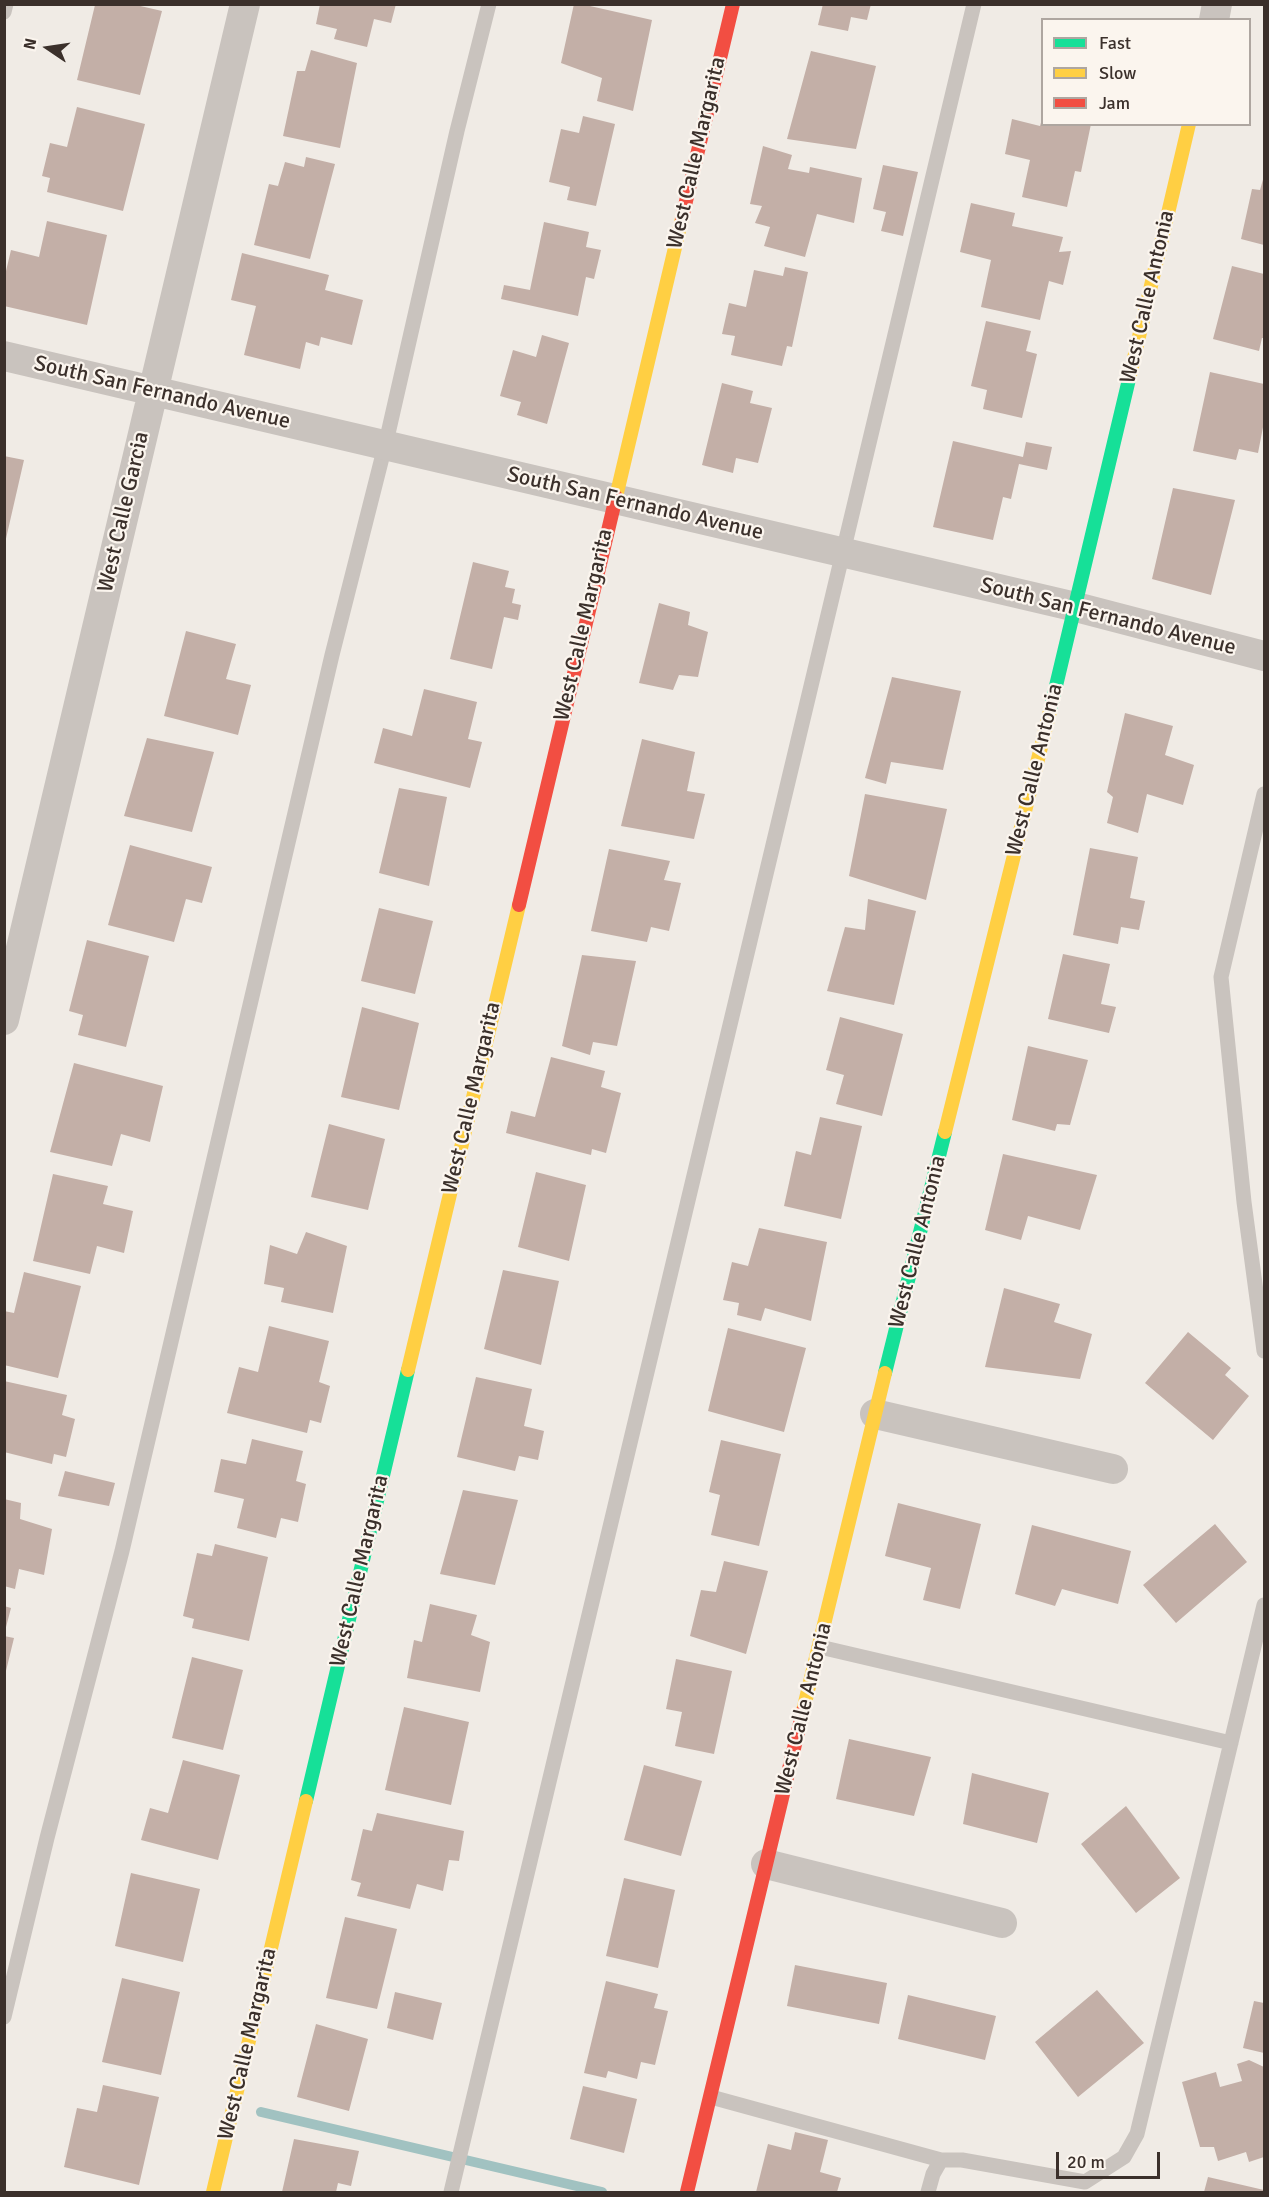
<!DOCTYPE html>
<style>
body{margin:0}
#map{position:relative;width:1269px;height:2197px;overflow:hidden;background:#f0ebe5;font-family:Signika,sans-serif}
canvas{display:block}
.frame{position:absolute;inset:0;border:6px solid #3b302b;pointer-events:none}
.legend{position:absolute;left:1041px;top:18px;width:210px;height:108px;box-sizing:border-box;background:#fbf5ee;border:2px solid #aea6a0;margin:0;padding:8px 10px;list-style:none;font-size:18px;color:#3b302b}
.legend li{display:flex;align-items:center;gap:12px;height:30px}
.legend b{width:30px;border:2px solid #aea6a0}
.north{position:absolute;left:18px;top:18px;width:60px;height:60px;-webkit-text-stroke:4px #fbf5ee;paint-order:stroke;rotate:283deg;font-size:16px;font-weight:700;line-height:24px;text-align:center;color:#3b302b}
.north::after{content:'';display:block;margin:auto;width:21px;height:27px;background:#3b302b;clip-path:polygon(50% 0,100% 100%,50% 72%,0 100%)}
.scale{position:absolute;left:1056px;top:2152px;width:104px;height:27px;box-sizing:border-box;border:3px solid #3b302b;border-top:0;padding-left:8px;font-size:18px;line-height:21px;white-space:nowrap;color:#3b302b;-webkit-text-stroke:4px #fbf5ee;paint-order:stroke}
</style>
<div id="map">
<canvas width="1269" height="2197"></canvas>
<div class="frame"></div>
<ul class="legend">
<li><b style="height:8px;background:#16e098"></b>Fast</li>
<li><b style="height:8px;background:#ffcf43"></b>Slow</li>
<li><b style="height:8px;background:#f24e42"></b>Jam</li>
</ul>
<div class="north">N</div>
<div class="scale">20 m</div>
</div>
<script>
const g = document.querySelector('canvas').getContext('2d');
g.lineJoin = 'round';
const toPath = rows => new Path2D(rows.map(r => 'M' + r).join(''));
function trace(path, color, width, dash) { g.strokeStyle = color; g.lineWidth = width; g.lineCap = dash ? 'butt' : 'round'; g.setLineDash(dash || []); g.stroke(path); }
function fill(path, color) { g.fillStyle = color; g.fill(path, 'evenodd'); }
function label(font, color, halo, rows, align = 'center') {
  g.font = font + ' Signika,sans-serif'; g.lineWidth = 4.5; g.setLineDash([]); g.textBaseline = 'middle'; g.strokeStyle = halo; g.fillStyle = color; for (const [text, x, y, turn = 0] of rows) {
    g.save(); g.translate(x, y); g.rotate((+turn || 0) * Math.PI / 180); g.textAlign = isNaN(turn) ? turn : align; if (halo) g.strokeText(text, 0, 0); g.fillText(text, 0, 0); g.restore();
  }
}
const stream = toPath([
 [261,2112,602,2192]
]);
const building = toPath([
 [320,4,396,4,391,23,374,19,367,47,334,39,337,29,316,24],
 [574,4,581,4,652,20,633,111,597,101,602,78,561,63],
 [823,4,871,4,867,20,851,17,848,31,818,25],
 [95,5,136,5,162,11,140,95,77,80],
 [311,50,357,63,340,148,283,136,297,71,305,71],
 [811,51,876,66,856,149,787,139],
 [77,107,145,124,123,211,47,192,50,178,42,176,50,143,67,147],
 [583,116,615,124,596,206,567,200,570,187,549,182,561,129,579,133],
 [1012,119,1040,126,1042,119,1042,124,1091,124,1081,172,1075,171,1067,207,1022,197,1030,160,1005,154],
 [763,146,792,155,788,169,809,173,810,167,862,178,854,223,817,214,805,257,764,246,770,227,755,223,762,206,750,204],
 [306,157,335,164,310,259,254,245,269,184,278,186,285,162,304,167],
 [883,165,918,172,903,236,881,231,886,212,873,209],
 [1264,176,1264,245,1241,239,1252,189,1260,190],
 [971,203,1015,213,1012,226,1063,237,1059,252,1071,251,1063,285,1049,281,1040,320,981,307,991,260,960,252],
 [47,221,107,235,87,325,4,306,4,271,6,271,11,250,39,257],
 [544,222,589,232,586,247,601,250,594,279,586,277,578,316,501,299,504,285,530,290],
 [242,253,329,275,325,290,363,300,352,345,321,337,319,346,306,342,300,369,244,355,256,306,231,300],
 [1232,266,1264,274,1264,338,1262,338,1259,351,1213,339],
 [785,267,808,272,792,347,787,346,782,366,731,355,735,336,722,334,729,303,746,307,754,270,783,276],
 [986,321,1031,331,1026,351,1037,354,1022,418,983,409,987,390,971,386],
 [542,335,569,343,547,424,517,415,521,402,500,396,513,350,536,357],
 [1210,372,1264,384,1264,422,1258,453,1239,449,1236,460,1193,451],
 [722,383,753,391,750,403,772,408,758,463,736,458,733,473,702,465],
 [953,441,1023,457,1026,442,1052,447,1047,470,1019,464,1011,499,1003,497,993,540,933,527],
 [4,456,24,460,5,543,4,543],
 [1173,488,1235,500,1211,595,1152,579],
 [473,562,509,571,505,587,515,589,512,603,521,605,518,620,504,617,492,669,450,659],
 [659,603,690,612,688,625,708,632,698,677,679,675,673,690,639,683],
 [186,631,236,644,226,679,251,685,238,735,164,716],
 [892,677,961,691,943,770,891,762,886,784,865,778],
 [424,689,477,702,468,739,482,742,470,788,374,763,383,728,412,736],
 [1125,713,1173,726,1165,755,1194,765,1183,805,1147,794,1138,833,1107,823,1113,797,1107,792],
 [147,738,214,752,192,832,124,816],
 [642,739,695,752,687,791,705,794,694,839,621,826],
 [399,788,447,797,429,886,379,873],
 [865,794,947,809,926,900,849,876],
 [130,845,212,867,202,903,186,899,174,942,108,925],
 [1090,848,1138,857,1130,898,1145,901,1139,930,1121,927,1118,944,1073,935],
 [609,849,670,861,664,880,681,883,669,931,651,927,647,942,591,931],
 [868,899,916,911,894,1005,827,991,845,927,865,930],
 [379,908,433,921,415,994,361,981],
 [87,940,149,956,126,1047,78,1035,83,1015,69,1011],
 [1063,954,1110,964,1101,1004,1116,1007,1109,1033,1048,1019],
 [582,955,636,961,617,1046,593,1042,590,1055,562,1046],
 [362,1007,419,1023,399,1110,341,1097],
 [840,1017,903,1034,882,1116,836,1104,844,1075,826,1070],
 [1028,1046,1088,1060,1070,1125,1057,1124,1055,1131,1012,1120],
 [551,1057,605,1071,601,1087,621,1093,606,1153,592,1149,591,1155,506,1133,511,1111,535,1117],
 [74,1063,163,1086,150,1142,121,1134,112,1166,50,1152],
 [820,1117,862,1126,841,1219,784,1206,796,1151,811,1155],
 [329,1124,385,1139,368,1210,311,1197],
 [1003,1154,1097,1175,1080,1230,1028,1216,1021,1240,985,1230],
 [536,1172,586,1185,569,1261,518,1247],
 [53,1174,108,1186,103,1204,133,1211,124,1253,97,1246,90,1274,33,1261],
 [759,1228,827,1242,811,1321,765,1308,761,1321,737,1315,739,1303,723,1300,732,1262,748,1266],
 [306,1232,347,1246,333,1313,281,1302,284,1288,264,1284,270,1245,297,1254],
 [503,1270,559,1281,541,1365,484,1349],
 [24,1272,81,1286,58,1378,4,1365,4,1311,14,1313],
 [1004,1288,1060,1304,1054,1322,1092,1334,1080,1379,985,1367],
 [269,1326,329,1341,319,1382,330,1386,321,1423,310,1420,307,1433,227,1413,239,1367,258,1372],
 [728,1328,806,1348,784,1432,708,1411],
 [1188,1332,1231,1368,1225,1375,1249,1396,1213,1440,1145,1383],
 [476,1377,532,1389,524,1426,544,1431,538,1460,519,1456,515,1471,457,1457],
 [4,1381,67,1395,62,1415,75,1419,66,1457,54,1454,52,1464,4,1452],
 [252,1439,303,1451,296,1481,306,1484,298,1522,281,1518,276,1538,237,1528,244,1499,214,1492,221,1459,246,1464],
 [721,1440,781,1454,759,1546,711,1535,720,1495,709,1492],
 [65,1471,115,1483,109,1506,58,1496],
 [463,1490,518,1500,495,1585,440,1574],
 [4,1499,21,1503,20,1519,52,1529,44,1575,19,1569,15,1589,4,1586],
 [898,1503,981,1524,960,1609,923,1600,931,1568,885,1556],
 [1215,1524,1247,1562,1176,1623,1143,1585],
 [1032,1525,1131,1551,1118,1604,1062,1589,1055,1606,1015,1594],
 [215,1544,268,1557,249,1641,192,1628,194,1619,183,1616,197,1553,212,1556],
 [724,1561,768,1571,746,1654,690,1636,701,1590,716,1592],
 [430,1604,477,1615,471,1635,490,1642,480,1692,407,1678,414,1640,422,1642],
 [4,1606,11,1608,5,1631,4,1631],
 [4,1636,14,1638,5,1675,4,1675],
 [192,1657,243,1670,223,1750,172,1738],
 [676,1659,732,1671,714,1754,675,1746,682,1712,666,1709],
 [404,1707,469,1722,451,1805,385,1790],
 [849,1739,931,1757,914,1816,836,1799],
 [183,1760,240,1775,218,1860,141,1840,150,1808,168,1813],
 [644,1765,702,1781,681,1856,624,1840],
 [972,1773,1049,1793,1037,1843,963,1824],
 [1126,1806,1180,1878,1136,1913,1081,1844],
 [377,1813,464,1831,459,1861,449,1860,443,1891,417,1884,410,1909,357,1896,361,1883,351,1880,363,1829,372,1831],
 [131,1873,200,1889,183,1962,115,1946],
 [624,1878,675,1890,658,1968,606,1956],
 [345,1917,397,1929,377,2009,326,1998],
 [795,1965,887,1983,879,2024,787,2006],
 [122,1978,180,1992,161,2075,102,2062],
 [606,1981,658,1994,654,2008,668,2011,655,2065,641,2062,637,2079,608,2071,606,2078,584,2073],
 [1097,1990,1144,2043,1078,2097,1035,2042],
 [395,1992,442,2003,433,2040,387,2028],
 [908,1995,996,2016,985,2060,898,2039],
 [1254,2001,1264,2003,1264,2053,1243,2048],
 [316,2024,368,2039,349,2111,297,2097],
 [1249,2060,1264,2067,1264,2157,1249,2162,1246,2152,1218,2161,1214,2147,1200,2147,1182,2082,1216,2072,1220,2087,1242,2081,1237,2064],
 [103,2085,159,2097,139,2185,64,2167,77,2108,97,2112],
 [583,2086,637,2099,624,2153,570,2139],
 [795,2132,828,2140,820,2172,841,2178,837,2192,756,2192,768,2144,791,2150],
 [294,2139,359,2151,351,2186,338,2183,336,2192,282,2192],
 [1208,2177,1264,2190,1264,2192,1204,2192]
]);
const lane = toPath([
 [4,12,6,4],
 [1264,794,1221,977,1244,1202,1264,1351],
 [820,1647,1231,1743],
 [4,2017,47,1838,122,1551,332,655,387,438,457,131,489,4],
 [711,2097,941,2160],
 [451,2192,974,4],
 [928,2192,933,2174,941,2160,962,2160,1085,2182,1124,2157,1137,2134,1264,1605]
]);
const street = toPath([
 [1214,20,1217,4],
 [4,356,1076,607,1264,656],
 [4,1020,245,4],
 [875,1414,1113,1469],
 [766,1864,1002,1923]
]);
const fast = toPath([
 [1050,711,1130,375],
 [885,1373,945,1132],
 [306,1801,408,1370]
]);
const slow = toPath([
 [1130,375,1189,124],
 [616,497,682,218],
 [945,1132,1050,711],
 [408,1370,519,905],
 [803,1711,885,1373],
 [213,2192,306,1801]
]);
const jam = toPath([
 [682,218,733,4],
 [519,905,616,497],
 [687,2192,803,1711]
]);
const streetNames = [
 ["West Calle Margarita",697,153,-77],
 ["West Calle Antonia",1148,297,-77],
 ["South San Fernando Avenue",162,393,13],
 ["South San Fernando Avenue",635,504,13],
 ["West Calle Garcia",124,512,-77],
 ["South San Fernando Avenue",1108,617,14],
 ["West Calle Margarita",584,625,-77],
 ["West Calle Antonia",1035,770,-76],
 ["West Calle Margarita",472,1098,-77],
 ["West Calle Antonia",918,1242,-76],
 ["West Calle Margarita",360,1571,-77],
 ["West Calle Antonia",804,1709,-76],
 ["West Calle Margarita",248,2044,-77]
];
trace(stream, '#a1c2c1', 10);
fill(building, '#c3afa7');
trace(lane, '#c9c3be', 15);
trace(street, '#c9c3be', 30);
trace(fast, '#16e098', 14);
trace(slow, '#ffcf43', 14);
trace(jam, '#f24e42', 14);
label('22px', '#3b302b', '#fbf5ee', streetNames);
</script>
